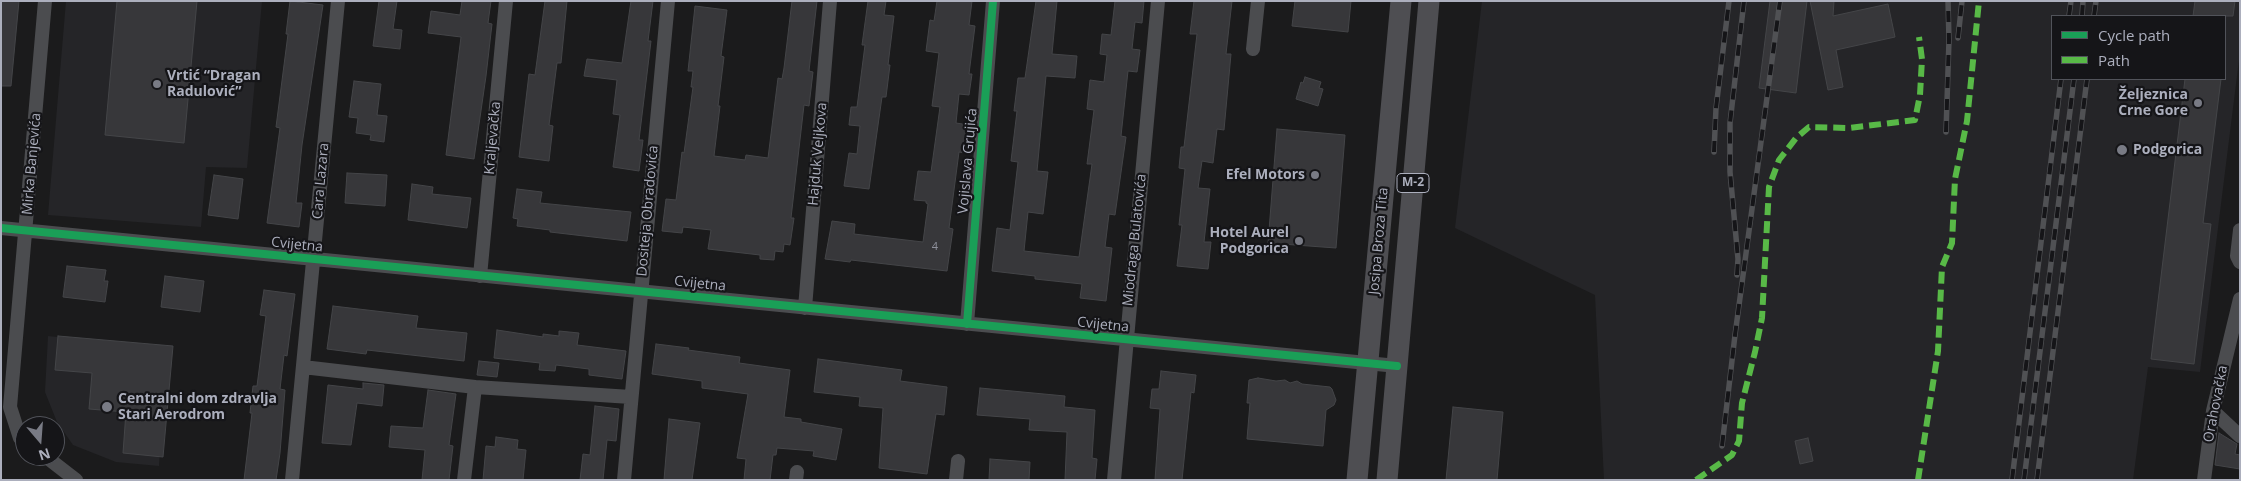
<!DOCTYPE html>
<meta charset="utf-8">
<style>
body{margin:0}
#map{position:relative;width:2241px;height:481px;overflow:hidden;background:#1b1b1c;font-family:"Open Sans",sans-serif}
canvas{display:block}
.frame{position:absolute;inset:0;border:2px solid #acafbd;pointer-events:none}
.legend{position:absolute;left:2051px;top:15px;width:175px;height:65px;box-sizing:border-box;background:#151518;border:1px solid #51535a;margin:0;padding:6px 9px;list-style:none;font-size:15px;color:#acafbd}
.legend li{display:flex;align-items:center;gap:10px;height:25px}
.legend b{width:25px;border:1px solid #51535a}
.north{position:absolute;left:15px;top:416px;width:50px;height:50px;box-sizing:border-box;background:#151518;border:1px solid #51535a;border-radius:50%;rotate:162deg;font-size:14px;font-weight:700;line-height:20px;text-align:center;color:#acafbd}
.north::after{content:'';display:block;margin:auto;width:18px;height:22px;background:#797b85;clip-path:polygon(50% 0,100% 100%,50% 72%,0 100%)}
</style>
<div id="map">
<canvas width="2241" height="481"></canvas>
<div class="frame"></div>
<ul class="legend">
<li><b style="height:6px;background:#1a9f57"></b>Cycle path</li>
<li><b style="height:6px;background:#58b947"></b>Path</li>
</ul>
<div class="north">N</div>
</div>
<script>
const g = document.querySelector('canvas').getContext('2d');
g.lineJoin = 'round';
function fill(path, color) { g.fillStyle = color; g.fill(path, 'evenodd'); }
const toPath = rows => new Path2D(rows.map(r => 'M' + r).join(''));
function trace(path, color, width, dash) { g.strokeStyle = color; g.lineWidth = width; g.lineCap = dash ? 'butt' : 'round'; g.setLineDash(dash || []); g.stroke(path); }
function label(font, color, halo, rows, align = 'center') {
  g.font = font + ' "Open Sans",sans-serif'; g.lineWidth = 4.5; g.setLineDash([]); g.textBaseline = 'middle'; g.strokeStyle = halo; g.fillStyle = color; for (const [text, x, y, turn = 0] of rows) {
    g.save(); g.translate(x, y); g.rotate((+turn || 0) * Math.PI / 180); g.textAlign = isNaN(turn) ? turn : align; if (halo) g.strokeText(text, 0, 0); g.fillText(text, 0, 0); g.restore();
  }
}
const built = toPath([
 [66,1,262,1,247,168,206,167,201,227,48,215],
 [1482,1,2240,1,2240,52,2200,372,2148,367,2133,480,1604,480,1595,295,1455,228],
 [2052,16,2225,16,2225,79,2052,79],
 [48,336,166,349,159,466,116,462,73,445,57,422,45,392]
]);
const building = toPath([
 [1,1,19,1,11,86,1,86,1,1],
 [117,1,197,1,184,143,105,135,117,1],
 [290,1,323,5,302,145,296,203,302,203,299,227,267,223,280,128,276,127,288,34,286,34,290,1],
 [379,1,397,1,393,29,402,30,400,49,373,46,379,1],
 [462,1,491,1,488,23,492,24,486,76,474,159,446,155,461,37,428,33,431,11,460,15,462,1],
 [545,1,567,1,561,63,557,63,549,125,553,126,549,161,519,157,529,74,535,75,545,1],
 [631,1,653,1,648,41,651,41,639,140,643,140,639,171,613,167,620,115,613,114,617,80,584,76,587,59,622,63,631,1],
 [792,1,817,1,809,71,813,72,809,106,804,105,791,218,794,218,790,245,784,244,783,252,775,251,774,260,760,259,760,255,708,249,711,230,683,227,682,233,662,231,666,199,676,200,682,152,684,153,693,87,691,87,693,71,688,71,695,6,727,10,721,56,724,57,718,106,720,106,714,156,745,160,746,155,768,158,778,78,782,79,784,68,792,1],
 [868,1,886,1,884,15,894,16,888,65,890,65,886,97,882,97,869,189,844,186,849,153,857,154,860,126,849,125,851,107,857,107,865,45,862,45,868,1],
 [937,1,972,1,969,25,975,26,969,74,972,74,969,95,959,94,956,123,969,125,966,153,959,152,949,228,953,229,947,271,851,260,850,262,825,259,832,221,855,224,854,234,923,242,928,204,926,203,926,201,914,200,918,171,931,172,940,107,932,106,939,53,926,51,930,20,934,21,937,1],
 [1036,1,1057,1,1052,54,1077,56,1075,78,1046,76,1037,171,1048,172,1043,214,1028,212,1024,251,1079,257,1092,164,1087,164,1094,110,1087,109,1090,80,1104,82,1107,55,1100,54,1102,34,1111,35,1115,1,1144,1,1142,23,1135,22,1132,49,1140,50,1137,72,1128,71,1121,136,1126,137,1115,215,1109,214,1105,247,1112,248,1106,301,1080,298,1082,284,1035,279,1035,276,992,271,997,228,1010,230,1018,162,1011,161,1017,111,1014,111,1018,78,1025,78,1036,1],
 [1194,1,1232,1,1226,54,1231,54,1224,130,1217,129,1213,163,1202,161,1198,188,1210,189,1204,242,1211,242,1208,269,1177,266,1182,225,1179,225,1185,169,1179,168,1181,147,1184,147,1197,34,1190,34,1194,1],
 [1295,1,1351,1,1348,32,1292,26,1295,1],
 [1770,1,1807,1,1796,93,1759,88,1770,1],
 [1810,1,1834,1,1833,16,1888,4,1895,37,1836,50,1843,87,1828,90,1810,1],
 [2195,1,2235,1,2233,16,2193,16,2195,1],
 [1305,77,1321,82,1319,88,1323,89,1318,106,1296,99,1301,82,1303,83,1305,77],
 [2185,79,2221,79,2203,223,2211,224,2194,364,2151,359,2185,79],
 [354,81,381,84,377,115,387,116,384,142,370,140,371,135,356,133,358,118,349,117,354,81],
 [1277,129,1345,135,1336,248,1268,243,1277,129],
 [347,173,387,175,385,206,345,203,347,173],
 [214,175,243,179,238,219,208,215,214,175],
 [412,184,433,187,432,194,471,198,467,228,408,220,412,184],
 [517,189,542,192,540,203,631,212,627,241,550,232,550,230,517,226,518,219,513,218,517,189],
 [67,266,106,270,104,281,108,281,105,302,63,297,67,266],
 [165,276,204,281,200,312,161,307,165,276],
 [264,290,295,294,287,356,284,355,280,389,285,390,280,453,276,480,244,480,252,413,250,413,253,386,257,386,266,316,260,315,264,290],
 [333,306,418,316,416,328,467,333,464,361,367,350,366,354,327,349,333,306],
 [497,330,543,337,543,334,559,336,559,331,579,333,577,345,626,351,622,379,589,375,589,369,556,365,555,371,539,370,540,363,494,358,497,330],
 [58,336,173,346,163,457,123,453,126,412,89,409,92,373,55,370,58,336],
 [656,344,689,348,688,350,740,357,739,363,790,370,784,417,801,419,801,422,842,429,836,460,813,456,814,451,777,448,776,455,773,455,770,480,744,480,746,459,737,458,748,394,702,388,702,381,652,374,656,344],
 [818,359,902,370,900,381,947,387,944,415,936,414,927,474,879,468,883,408,859,406,860,397,814,392,818,359],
 [479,361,499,363,497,377,477,375,479,361],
 [1161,371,1196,375,1194,393,1191,392,1182,480,1155,480,1160,409,1150,408,1152,389,1159,389,1161,371],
 [1258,378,1276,381,1285,380,1290,383,1297,381,1302,384,1330,387,1332,389,1336,400,1334,405,1326,410,1323,446,1247,439,1250,403,1247,403,1249,380,1258,378],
 [363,383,384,385,382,406,357,403,351,445,322,443,328,385,363,389,363,383],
 [980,388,1065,396,1064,407,1095,410,1092,458,1097,459,1095,480,1065,480,1067,432,1029,430,1030,419,977,415,980,388],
 [428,390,456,394,449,445,453,446,449,480,422,480,425,450,389,447,391,426,423,428,428,390],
 [595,406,619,409,616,441,607,440,603,480,580,480,583,454,590,455,595,406],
 [1453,407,1503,412,1497,480,1446,480,1453,407],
 [669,419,700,423,692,480,664,480,669,419],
 [2219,433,2237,444,2235,454,2240,455,2240,469,2215,465,2219,433],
 [496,437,518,440,517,449,526,450,523,480,483,480,486,446,495,447,496,437],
 [1808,438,1813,461,1800,464,1795,441,1808,438],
 [990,459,1030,462,1029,480,989,480,990,459]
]);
const street = toPath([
 [1253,49,1258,1],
 [1,228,1397,366],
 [2240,230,2237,256,2240,262],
 [480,276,506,1],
 [805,308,830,1],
 [967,324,993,1],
 [303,367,475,387],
 [2213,411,2240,436],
 [25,441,20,438,10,407,45,1],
 [45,456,76,480],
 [292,480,338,1],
 [464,480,475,387,631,397],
 [624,480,668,1],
 [796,480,797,472],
 [956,480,958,461],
 [1114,480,1158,1],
 [2204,480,2213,411,2240,299]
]);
const primary = toPath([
 [1357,480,1401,1],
 [1387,480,1429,1]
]);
const rail = toPath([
 [2069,16,2071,1],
 [2082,16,2083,1],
 [2094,16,2096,1],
 [1958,38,1962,1],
 [1946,132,1949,40,1948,1],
 [1714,152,1716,108,1729,1],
 [1737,275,1738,259,1730,172,1730,123,1744,1],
 [1722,446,1735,335,1780,1],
 [2012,480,2061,79],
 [2024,480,2074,79],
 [2037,480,2087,79]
]);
const quiet = toPath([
 [1696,480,1732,455,1739,441,1742,403,1755,352,1762,318,1769,187,1779,160,1796,138,1809,127,1849,128,1915,120,1920,95,1922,59,1919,37],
 [1918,480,1938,351,1942,267,1952,243,1955,179,1967,121,1979,1]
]);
const cycleway = toPath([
 [1,228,1397,366],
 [967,324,993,1]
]);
const markers = [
 [157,84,5,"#797b85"],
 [2198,103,5,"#797b85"],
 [2122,150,6,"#797b85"],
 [1315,175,5,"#797b85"],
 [1299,241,5,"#797b85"],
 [107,407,6,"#797b85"]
];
const numberNames = [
 ["4",935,247]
];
const shields = [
 [1413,183,32]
];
const shieldNames = [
 ["M-2",1413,183]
];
const poiNames = [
 ["Vrtić “Dragan",167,76],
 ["Radulović”",167,92],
 ["Željeznica",2188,95,"right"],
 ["Crne Gore",2188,111,"right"],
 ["Podgorica",2133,150],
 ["Efel Motors",1305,175,"right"],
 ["Hotel Aurel",1289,233,"right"],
 ["Podgorica",1289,249,"right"],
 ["Centralni dom zdravlja",118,399],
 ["Stari Aerodrom",118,415]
];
const streetNames = [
 ["Kraljevačka",493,138,-85],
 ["Hajduk Veljkova",818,154,-85],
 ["Vojislava Grujića",968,161,-85],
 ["Mirka Banjevića",32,164,-85],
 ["Cara Lazara",321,181,-85],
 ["Dositeja Obradovića",648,211,-85],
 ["Miodraga Bulatovića",1135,240,-84],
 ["Josipa Broza Tita",1379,241,-85],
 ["Cvijetna",297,245,6],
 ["Cvijetna",700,284,6],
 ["Cvijetna",1103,325,6],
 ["Orahovačka",2216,404,-79]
];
fill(built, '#252528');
fill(building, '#37373a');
trace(building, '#444548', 1);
trace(street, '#4b4c4f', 14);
trace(primary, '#4e4e52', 21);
trace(rail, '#505154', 5.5);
trace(rail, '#151518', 4, [11]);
trace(quiet, '#58b947', 6, [12, 6]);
trace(cycleway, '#1a9f57', 8);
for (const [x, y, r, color] of markers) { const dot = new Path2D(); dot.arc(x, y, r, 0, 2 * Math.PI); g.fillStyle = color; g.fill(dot); trace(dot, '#151518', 2); }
label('11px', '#8f919c', null, numberNames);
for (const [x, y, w] of shields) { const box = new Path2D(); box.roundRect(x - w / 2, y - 9.5, w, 19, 4); g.fillStyle = '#151518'; g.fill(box); trace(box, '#acafbd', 1); }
label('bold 12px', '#acafbd', null, shieldNames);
label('bold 14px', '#acafbd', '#151518', poiNames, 'left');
label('14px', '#acafbd', '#151518', streetNames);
</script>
